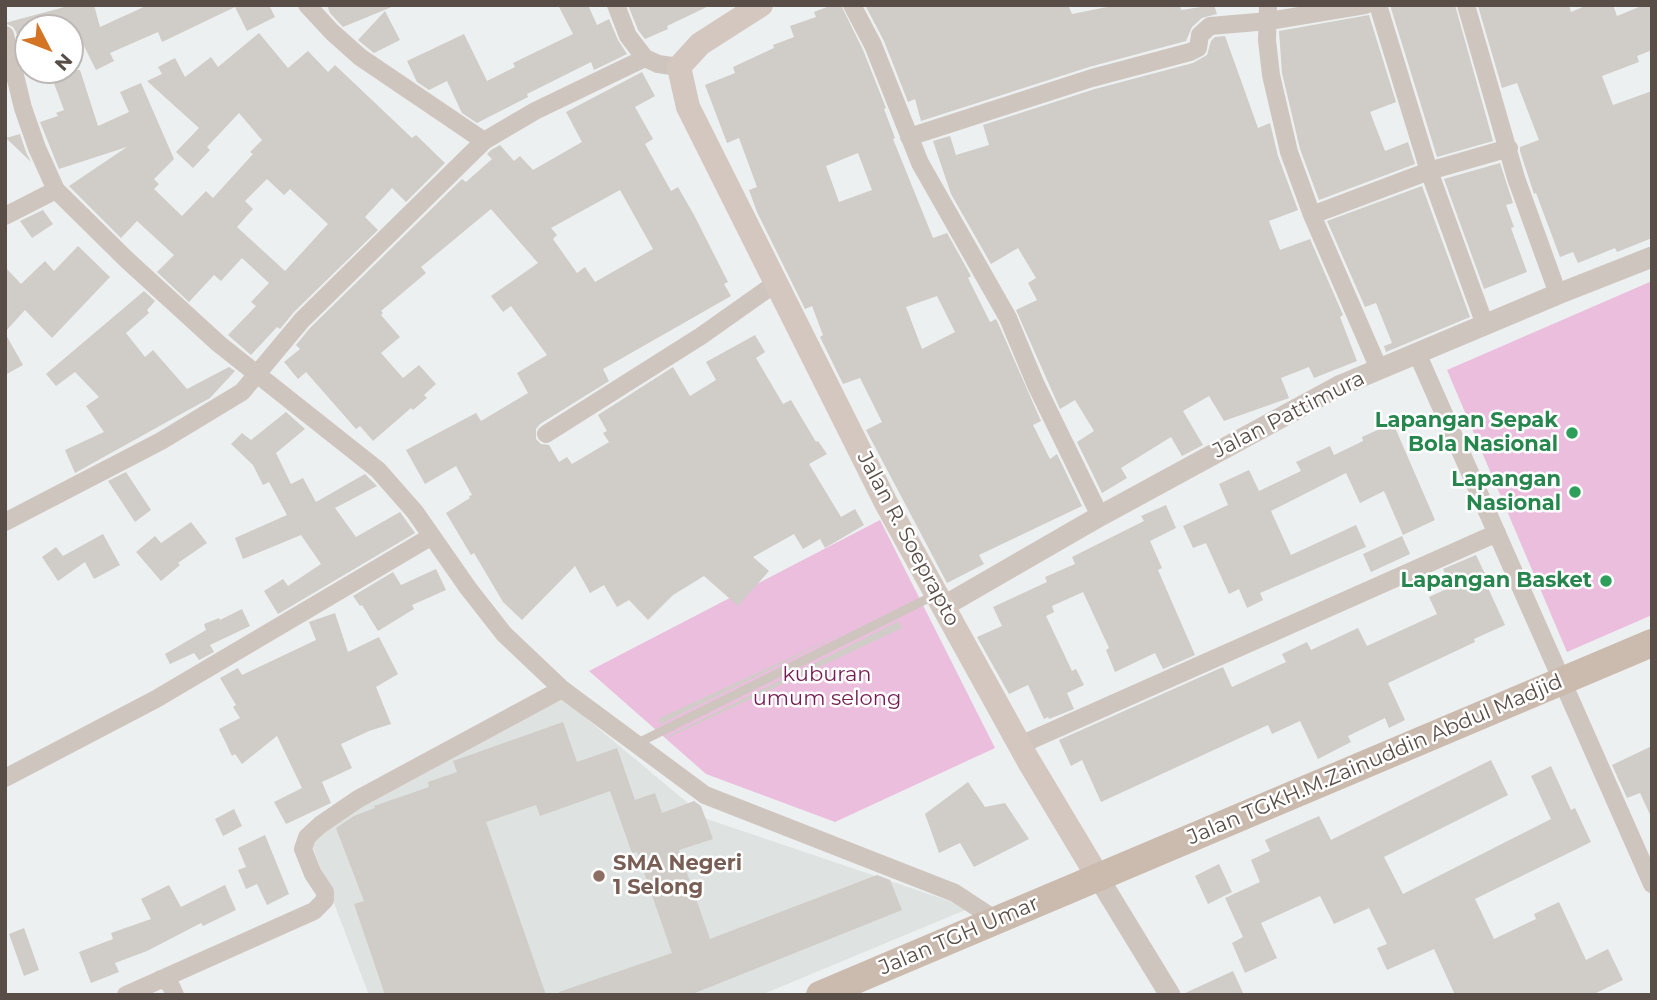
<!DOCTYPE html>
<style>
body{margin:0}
#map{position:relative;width:1657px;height:1000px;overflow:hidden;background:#edf0f0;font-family:Montserrat,sans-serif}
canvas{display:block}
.frame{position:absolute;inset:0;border:7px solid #594e47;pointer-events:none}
.north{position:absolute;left:14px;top:14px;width:70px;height:70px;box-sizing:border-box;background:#fff;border:2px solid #bdb8b5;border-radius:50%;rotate:132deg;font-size:19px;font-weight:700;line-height:28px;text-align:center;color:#594e47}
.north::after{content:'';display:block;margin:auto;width:24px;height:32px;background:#d37524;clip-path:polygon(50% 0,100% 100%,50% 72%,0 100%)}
</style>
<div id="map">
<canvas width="1657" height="1000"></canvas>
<div class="frame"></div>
<div class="north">N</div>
</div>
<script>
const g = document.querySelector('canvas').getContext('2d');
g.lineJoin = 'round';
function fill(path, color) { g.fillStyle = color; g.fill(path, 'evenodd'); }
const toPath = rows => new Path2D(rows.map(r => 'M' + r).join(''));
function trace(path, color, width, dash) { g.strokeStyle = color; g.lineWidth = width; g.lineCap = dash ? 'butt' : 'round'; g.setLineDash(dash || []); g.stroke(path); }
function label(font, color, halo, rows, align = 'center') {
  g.font = font + ' Montserrat,sans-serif'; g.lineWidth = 5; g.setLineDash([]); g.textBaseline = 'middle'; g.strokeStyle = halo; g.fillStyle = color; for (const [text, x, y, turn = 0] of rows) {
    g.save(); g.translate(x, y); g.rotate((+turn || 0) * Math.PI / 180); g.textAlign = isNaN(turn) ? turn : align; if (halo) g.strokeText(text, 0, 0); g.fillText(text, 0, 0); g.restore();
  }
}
const education = toPath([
 [562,698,707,819,970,908,761,995,369,995,311,843,368,796]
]);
const green = toPath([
 [1652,281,1652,615,1567,652,1447,370],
 [880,520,995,748,835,822,706,774,589,671]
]);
const building = toPath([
 [72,5,94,5,100,27,148,5,269,5,275,17,247,31,235,7,162,42,158,32,110,53,114,61,96,70,77,32,70,34,70,28,28,28,28,58,23,60,16,32,13,27,5,23],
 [327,5,394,5,394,6,343,27,330,13],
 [558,5,588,5,597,25,609,19,618,40,627,54,594,70,591,62,527,94,528,97,477,123,462,113,447,81,429,90,417,82,407,61,464,34,487,81,515,67,513,63,573,34],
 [628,5,711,5,667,26,668,29,645,39,638,30],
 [832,5,841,5,863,50,886,108,884,109,895,138,893,139,933,238,947,233,971,276,968,278,990,322,996,319,998,323,1041,421,1033,425,1050,459,1057,454,1082,506,979,555,984,564,947,583,866,430,882,422,860,378,843,384,820,337,823,335,812,306,805,309,757,212,749,190,757,187,739,138,727,143,705,85,735,73,733,67,774,48,773,45,794,37,790,26,816,17,814,12],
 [858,153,872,190,839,202,826,166],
 [937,296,955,332,922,349,906,307],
 [865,5,1068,5,1072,14,1107,7,1107,5,1180,5,1181,10,1214,5,1217,14,1202,18,1192,27,1186,41,1089,67,921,121,915,99,908,102,884,41],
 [1390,5,1455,5,1493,141,1437,157],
 [1481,5,1569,5,1571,12,1588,5,1613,5,1617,16,1644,5,1652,5,1652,50,1637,56,1639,62,1602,76,1613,105,1652,91,1652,238,1617,252,1615,248,1578,263,1573,252,1560,257,1536,193,1534,194,1520,151,1520,147,1539,140,1517,83,1502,88,1478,6],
 [385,11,400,40,374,53,358,40],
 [1369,15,1396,102,1370,112,1385,151,1408,142,1415,164,1319,200,1300,149,1282,73,1279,31],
 [259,33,288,68,308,51,328,72,335,65,412,138,416,135,445,163,406,202,392,188,365,217,378,230,294,312,280,329,277,327,251,355,228,335,256,306,251,302,269,283,242,258,221,281,214,275,189,302,157,272,174,255,137,221,121,238,69,186,127,147,59,169,40,122,58,116,56,113,64,110,49,70,80,70,98,126,129,112,120,92,141,83,174,159,154,179,159,184,154,189,182,216,206,191,213,198,253,154,250,152,262,140,239,113,207,147,210,150,193,168,176,152,199,128,147,81,162,74,158,67,175,58,185,77,211,57,218,67],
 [267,179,284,195,290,189,328,224,285,271,237,227,253,209,245,201],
 [1225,36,1258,128,1270,123,1278,156,1298,210,1269,221,1280,250,1310,239,1343,315,1340,317,1357,361,1314,378,1309,367,1281,378,1289,398,1224,421,1209,396,1183,411,1203,445,1182,456,1171,437,1121,468,1127,478,1102,493,1077,442,1094,431,1075,400,1060,409,1016,310,1037,300,1028,283,1036,278,1018,248,991,264,951,194,933,141,950,136,956,155,989,145,983,125,1095,89,1193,63,1207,55,1211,41,1215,37],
 [642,72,655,96,635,107,653,139,645,144,671,191,678,187,694,215,728,282,724,284,731,296,603,369,609,381,540,424,536,429,536,439,541,444,549,445,559,462,567,457,572,464,609,442,603,433,607,431,598,415,673,367,690,396,716,380,706,362,755,335,765,352,756,358,783,404,791,400,816,442,818,441,827,454,809,464,841,517,855,509,864,525,825,548,820,539,803,549,794,534,753,557,769,571,738,606,704,576,673,595,648,620,629,600,617,607,604,585,590,593,575,566,522,620,503,602,474,553,471,555,446,513,470,498,469,496,472,495,456,466,425,484,406,450,476,413,481,421,528,393,517,373,547,355,511,306,503,312,491,296,538,263,491,209,421,267,426,273,381,311,383,313,381,315,400,337,381,353,403,378,419,365,436,384,424,395,427,398,413,410,411,408,373,441,360,426,356,429,306,372,298,379,284,362,300,349,296,345,310,328,462,179,466,182,492,159,487,154,491,150,500,145,514,161,520,156,533,170,582,142,566,112],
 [620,190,653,249,595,282,585,267,577,273,553,239,557,235,551,228],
 [20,134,26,152,31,162,6,138],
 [1500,163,1513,203,1506,205,1514,227,1511,228,1527,272,1484,289,1444,179],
 [1422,186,1470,317,1386,352,1384,346,1392,343,1376,303,1365,307,1327,221],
 [43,210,53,224,32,238,20,221],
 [78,246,110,277,52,338,25,310,5,332,5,267,21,284,45,261,54,271],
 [144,291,155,301,147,310,149,313,126,333,145,357,153,350,187,389,229,367,235,371,210,398,75,473,65,450,104,432,86,406,99,397,75,372,56,386,46,374],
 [5,333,23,365,5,375],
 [286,412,305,429,276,453,291,484,303,478,316,502,365,474,377,486,335,508,356,537,400,512,415,533,278,614,264,591,283,579,288,586,321,564,301,535,243,559,235,538,287,515,269,482,263,485,253,465,231,444,242,433,251,440],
 [1393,423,1435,520,1403,535,1384,491,1360,503,1346,473,1271,511,1291,555,1356,525,1366,547,1260,593,1263,600,1247,608,1239,589,1229,594,1206,543,1193,548,1183,526,1228,505,1219,484,1249,470,1259,491,1301,471,1296,462,1330,446,1334,455,1363,441,1362,437],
 [126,472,151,510,135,522,108,481],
 [1166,505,1176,528,1150,541,1162,568,1158,570,1195,655,1163,669,1155,653,1115,672,1106,650,1109,648,1083,592,1052,606,1054,612,1046,616,1072,671,1076,669,1084,685,1067,693,1074,709,1049,719,1048,717,1044,719,1028,685,1009,694,977,637,1002,626,993,607,1047,582,1045,577,1075,564,1072,557,1144,521,1141,516],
 [191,522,207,543,178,563,180,565,161,581,136,552,155,536,161,543],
 [103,534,120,565,94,579,85,562,58,581,42,557,56,547,63,556],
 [1402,536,1410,554,1371,572,1363,554],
 [1476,555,1486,576,1483,577,1505,625,1474,639,1475,642,1388,683,1405,720,1389,728,1385,718,1348,736,1351,742,1318,759,1300,721,1272,734,1268,725,1101,802,1082,760,1071,766,1059,740,1223,667,1232,687,1286,662,1282,654,1307,642,1311,650,1358,628,1367,646,1437,614,1429,597,1451,587,1443,569],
 [436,569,446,590,412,605,414,609,378,631,362,605,360,606,353,596,393,572,401,585],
 [242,609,250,626,210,645,214,652,199,660,194,653,170,664,165,654,206,630,204,624,219,618,220,620],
 [335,613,348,652,379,637,398,674,376,687,391,724,369,731,341,744,352,768,322,782,331,803,286,824,274,802,302,788,277,736,242,764,235,754,232,756,219,729,240,718,233,707,236,705,220,678,238,668,242,675,316,640,309,622],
 [899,621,902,628,667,738,666,737],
 [845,632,661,724,658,719],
 [563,722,577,762,617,748,635,800,655,793,662,813,694,801,701,806,713,839,679,850,710,939,877,875,890,880,902,910,690,995,560,995,559,992,672,953,637,852,632,853,610,791,540,816,536,805,486,822,546,995,385,995,354,904,364,901,336,828,354,816,375,808,374,806,429,787,428,782,457,772,453,761],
 [1652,746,1652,819,1640,793,1627,798,1612,765],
 [1491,760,1508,795,1384,857,1403,894,1551,819,1531,776,1551,766,1571,810,1575,808,1591,842,1475,899,1494,939,1536,919,1534,914,1559,902,1586,960,1608,949,1623,980,1592,995,1455,995,1434,949,1387,970,1377,948,1387,944,1369,908,1334,924,1320,896,1261,923,1277,958,1245,973,1232,943,1243,937,1225,898,1260,882,1251,860,1270,851,1265,840,1319,816,1331,840],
 [968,782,985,807,1005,803,1029,839,974,867,960,843,939,853,925,814],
 [234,809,242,826,223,836,215,819],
 [265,835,289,894,267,905,257,884,246,889,238,870,246,867,238,848],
 [1219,864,1232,892,1208,904,1195,876],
 [169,885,181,907,225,885,236,910,203,926,201,923,147,951,115,963,119,972,91,983,79,952,113,939,111,933,151,919,141,899],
 [24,928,39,970,24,976,9,934],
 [1233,971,1244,995,1183,995,1183,994]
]);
const service = toPath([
 [636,744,935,595]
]);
const minor = toPath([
 [307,5,332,32,360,57,484,141],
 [616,5,628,36,645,58,658,64,679,67],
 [852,5,873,45,920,163,1008,318,1036,385,1100,516],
 [1268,5,1267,40,1271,75,1289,152,1312,215,1379,369],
 [1378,5,1429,171,1485,325],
 [1466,5,1516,178,1558,294],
 [5,35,23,108,37,148,56,190,127,260,219,344,378,470,415,512,468,588,504,634,562,689],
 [909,137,1092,78,1190,52,1198,48,1200,35,1210,26,1269,21,1365,5],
 [1312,215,1429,171,1509,148],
 [5,216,56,190],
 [1417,353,1652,884],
 [546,434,701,336,776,283],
 [5,522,161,441,242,392,302,320,484,141,535,111,645,58],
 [1020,745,1497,533],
 [5,778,156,699,432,536],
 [161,979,170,984,175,995],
 [126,995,314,911,325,900,325,892,313,874,303,849,307,837,320,825,358,799,562,689,705,795,955,893,996,920]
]);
const tertiary = toPath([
 [944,606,1100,516,1339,386,1558,294,1652,257],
 [1098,877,1170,995]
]);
const secondary = toPath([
 [761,5,700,44,679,67,688,107,886,503,1028,760,1098,877]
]);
const primary = toPath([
 [820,995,1652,643]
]);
const markers = [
 [1572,433,7,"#2e9e5b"],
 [1575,492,7,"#2e9e5b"],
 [1606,581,7,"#2e9e5b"],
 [599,876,7,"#8d6e63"]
];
const streetNames = [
 ["Jalan Pattimura",1289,415,-27],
 ["Jalan R. Soeprapto",908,539,62],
 ["Jalan TGKH.M.Zainuddin Abdul Madjid",1375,760,-23],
 ["Jalan TGH Umar",959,936,-23]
];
const leisureNames = [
 ["Lapangan Sepak",1558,421],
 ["Bola Nasional",1558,445],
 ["Lapangan",1561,480],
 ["Nasional",1561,504],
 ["Lapangan Basket",1592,581]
];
const parkNames = [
 ["kuburan",827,675],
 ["umum selong",827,699]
];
const educationNames = [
 ["SMA Negeri",613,864],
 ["1 Selong",613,888]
];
fill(education, '#dee2e0');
fill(green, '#ebbede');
fill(building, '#d0ccc7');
trace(service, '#cfc5bf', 9);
trace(minor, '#cfc5bf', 18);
trace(tertiary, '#cfc5bf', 21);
trace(secondary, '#d3c7bf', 24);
trace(primary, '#cbbaae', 28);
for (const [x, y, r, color] of markers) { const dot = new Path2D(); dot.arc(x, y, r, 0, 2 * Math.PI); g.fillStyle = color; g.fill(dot); trace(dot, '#fff', 2.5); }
label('21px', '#594e47', '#fff', streetNames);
label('bold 21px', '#27864d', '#fff', leisureNames, 'right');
label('21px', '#761c52', '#fff', parkNames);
label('bold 21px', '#785e54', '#fff', educationNames, 'left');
</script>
